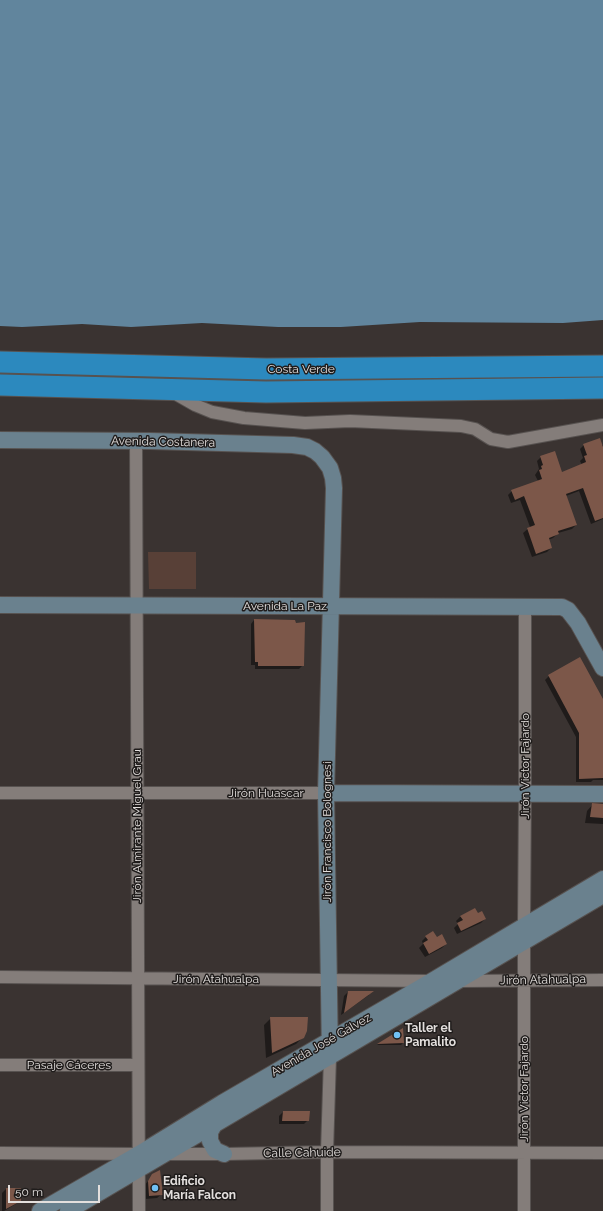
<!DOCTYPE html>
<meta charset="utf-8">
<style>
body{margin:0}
#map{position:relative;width:603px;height:1211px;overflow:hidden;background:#3a3331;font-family:Raleway,sans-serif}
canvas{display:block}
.scale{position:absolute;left:8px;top:1185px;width:92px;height:18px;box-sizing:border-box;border:2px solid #e3dfdd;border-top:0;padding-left:5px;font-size:12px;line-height:14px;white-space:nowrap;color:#e3dfdd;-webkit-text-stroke:3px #1f1c1b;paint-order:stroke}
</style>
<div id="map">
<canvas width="603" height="1211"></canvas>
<div class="scale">50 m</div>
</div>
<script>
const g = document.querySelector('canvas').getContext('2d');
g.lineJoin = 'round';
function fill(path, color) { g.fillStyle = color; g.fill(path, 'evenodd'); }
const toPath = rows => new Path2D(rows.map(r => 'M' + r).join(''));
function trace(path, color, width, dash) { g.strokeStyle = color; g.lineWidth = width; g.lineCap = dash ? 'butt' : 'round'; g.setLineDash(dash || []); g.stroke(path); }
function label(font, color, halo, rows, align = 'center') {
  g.font = font + ' Raleway,sans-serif'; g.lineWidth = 3; g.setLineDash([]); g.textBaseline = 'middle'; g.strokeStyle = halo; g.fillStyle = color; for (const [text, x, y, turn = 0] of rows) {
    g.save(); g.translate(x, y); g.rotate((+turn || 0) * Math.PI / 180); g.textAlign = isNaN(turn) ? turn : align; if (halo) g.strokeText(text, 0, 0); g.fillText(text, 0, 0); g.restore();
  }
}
const green = toPath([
 [148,552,196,552,196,589,149,589]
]);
const water = toPath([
 [0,0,603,0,603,320,563,323,420,322,341,327,278,327,202,323,131,327,82,324,22,327,0,326]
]);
const shadow = toPath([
 [584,445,603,445,603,519,591,524,579,491,566,496,576,525,572,529,558,533,553,538,548,540,551,548,547,552,532,557,523,533,530,527,520,500,511,503,508,495,512,491,538,481,535,475,539,469,537,461,541,457,561,473,582,465,580,461,583,458,580,449],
 [254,620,303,665,299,669,255,669,255,665,251,665,251,624],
 [549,676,603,701,603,780,593,780,591,782,576,782,576,737,545,680],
 [593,804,603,804,603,824,585,823,587,811],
 [474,909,477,914,485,919,481,923,457,934,454,928,458,924,456,921,460,917],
 [426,937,436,938,446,944,442,948,425,957,419,948,423,944,422,941],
 [348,992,369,995,341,1015,344,996],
 [271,1018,303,1037,296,1044,266,1058,264,1025],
 [402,1030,403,1043,401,1045,377,1045],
 [283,1112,308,1120,304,1124,279,1124,279,1116],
 [153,1175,162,1194,157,1198,145,1199,144,1186],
 [6,1189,20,1200,16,1204,4,1211,2,1211,2,1193]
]);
const building = toPath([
 [600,438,603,447,603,518,595,521,583,488,566,494,577,525,558,531,559,534,549,538,552,548,536,554,527,528,535,525,524,496,515,500,511,490,542,479,539,470,542,469,541,466,543,465,540,456,555,451,562,472,586,462,584,456,587,455,583,444],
 [254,619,295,620,296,623,305,622,304,666,258,666,258,662,255,662],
 [580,657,603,699,603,778,579,779,579,733,548,675],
 [592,803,603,804,603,818,590,817],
 [475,908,478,913,482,911,486,919,461,931,457,923,463,920,460,916],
 [433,931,437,937,442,934,447,944,429,954,423,943,428,940,425,936],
 [348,991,374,991,344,1013],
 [270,1017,308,1017,307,1031,304,1038,272,1053],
 [403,1028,404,1043,377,1044],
 [283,1111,310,1111,309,1121,282,1121],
 [160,1170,163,1195,149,1196,148,1181,152,1174],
 [6,1188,21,1188,21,1201,6,1209]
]);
const street = toPath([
 [174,393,195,405,212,412,244,418,305,423,350,421,461,426,475,429,491,439,508,442,603,425],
 [136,441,139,1211],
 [0,793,326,793],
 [524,925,525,794,525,606],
 [0,977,432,981],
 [459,981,603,980],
 [0,1065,138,1065],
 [0,1153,140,1154],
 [164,1154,224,1154,327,1152,603,1153],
 [327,1211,327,1152,330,1057],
 [524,1211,524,943]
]);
const secondary = toPath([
 [0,440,150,441,293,445,307,447,315,451,322,457,330,468,333,478,334,488,326,793,330,1057],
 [0,605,562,607,568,610,578,623,603,668],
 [326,793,603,794],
 [214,1125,210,1132,210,1141,215,1150,224,1154],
 [40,1211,139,1154,222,1103,432,981,603,879],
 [68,1211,603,895]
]);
const highway = toPath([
 [0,362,266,369,603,366],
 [0,385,266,392,603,388]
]);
const markers = [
 [397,1035,4,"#71c1f5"],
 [155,1188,4,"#71c1f5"]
];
const streetNames = [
 ["Costa Verde",301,369],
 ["Avenida Costanera",163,442,1],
 ["Avenida La Paz",285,606],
 ["Jirón Víctor Fajardo",525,766,-90],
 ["Jirón Huascar",266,793],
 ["Jirón Almirante Miguel Grau",137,826,-90],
 ["Jirón Francisco Bolognesi",327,832,-90],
 ["Jirón Atahualpa",216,979],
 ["Jirón Atahualpa",543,980,-1],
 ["Avenida José Gálvez",321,1045,-30],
 ["Pasaje Cáceres",69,1065],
 ["Jirón Víctor Fajardo",524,1089,-90],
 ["Calle Cahuide",302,1153,-1]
];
const poiNames = [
 ["Taller el",405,1028],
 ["Pamalito",405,1042],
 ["Edificio",163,1181],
 ["María Falcon",163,1195]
];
fill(green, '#584037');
fill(water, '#61859d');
fill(shadow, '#0007');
fill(building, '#7c5749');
trace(street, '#575250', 14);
trace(secondary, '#575250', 18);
trace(highway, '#575250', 23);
trace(street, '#847d7a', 12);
trace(secondary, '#6a818e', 16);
trace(highway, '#2c89be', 21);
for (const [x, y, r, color] of markers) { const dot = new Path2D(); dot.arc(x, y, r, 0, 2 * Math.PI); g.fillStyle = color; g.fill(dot); trace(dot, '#1f1c1b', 1.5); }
label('12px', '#e3dfdd', '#1f1c1b', streetNames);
label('bold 12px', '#e3dfdd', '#1f1c1b', poiNames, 'left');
</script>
